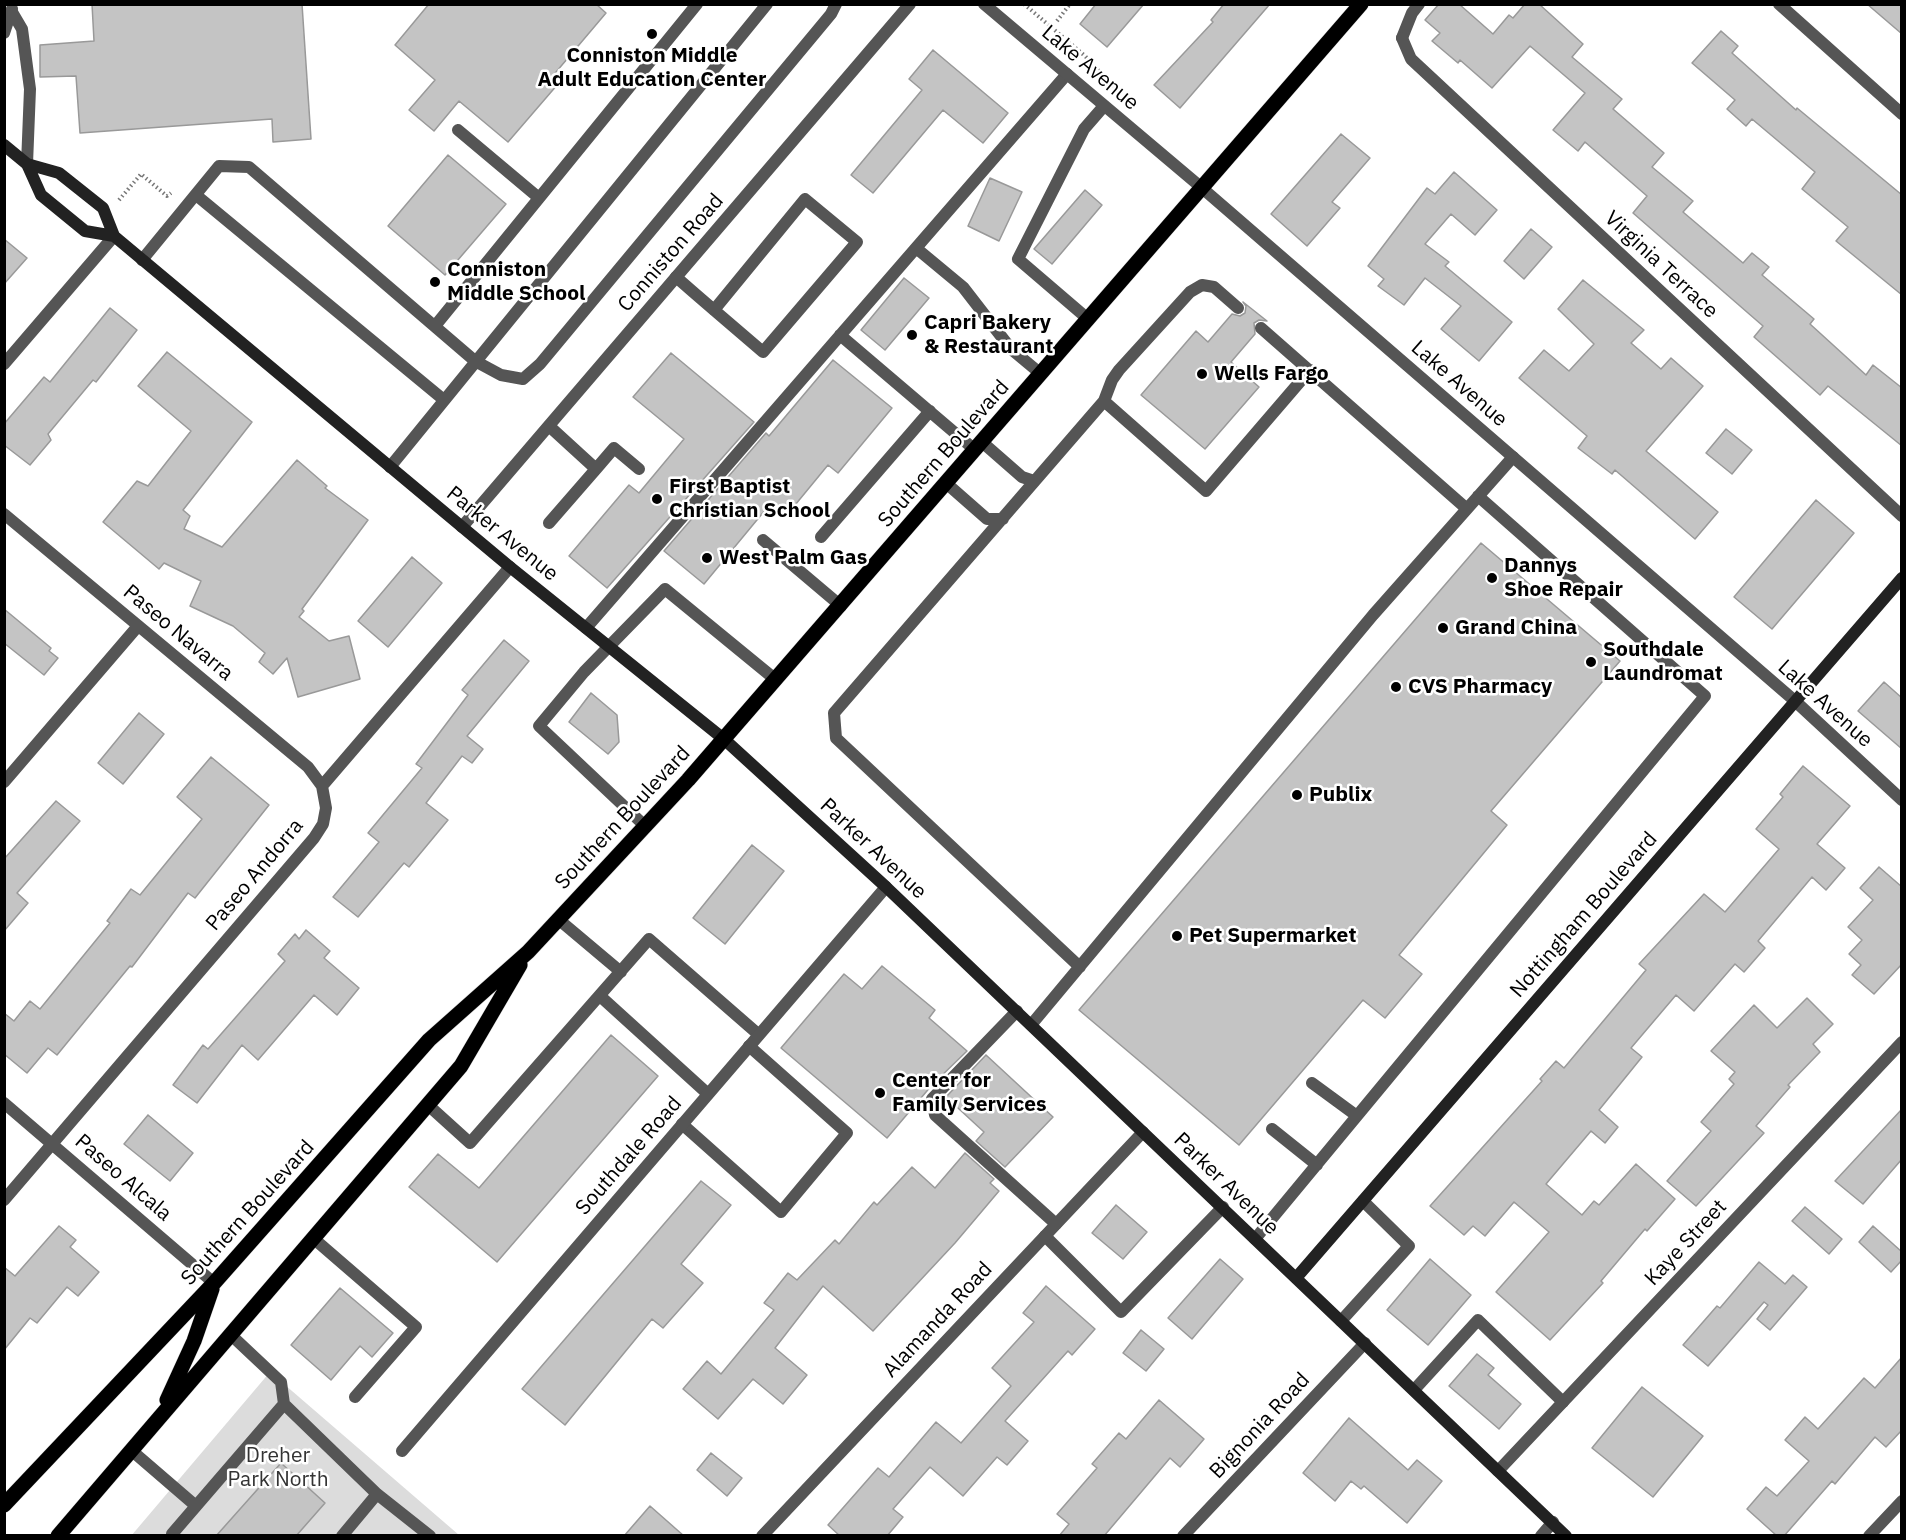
<!DOCTYPE html>
<style>
body{margin:0}
#map{position:relative;width:1906px;height:1540px;overflow:hidden;background:#fff;font-family:"IBM Plex Sans",sans-serif}
canvas{display:block}
.frame{position:absolute;inset:0;border:6px solid #000;pointer-events:none}
</style>
<div id="map">
<canvas width="1906" height="1540"></canvas>
<div class="frame"></div>
</div>
<script>
const g = document.querySelector('canvas').getContext('2d');
g.lineJoin = 'round';
function fill(path, color) { g.fillStyle = color; g.fill(path, 'evenodd'); }
const toPath = rows => new Path2D(rows.map(r => 'M' + r).join(''));
function trace(path, color, width, dash) { g.strokeStyle = color; g.lineWidth = width; g.lineCap = dash ? 'butt' : 'round'; g.setLineDash(dash || []); g.stroke(path); }
function label(font, color, halo, rows, align = 'center') {
  g.font = font + ' "IBM Plex Sans",sans-serif'; g.lineWidth = 5; g.setLineDash([]); g.textBaseline = 'middle'; g.strokeStyle = halo; g.fillStyle = color; for (const [text, x, y, turn = 0] of rows) {
    g.save(); g.translate(x, y); g.rotate((+turn || 0) * Math.PI / 180); g.textAlign = isNaN(turn) ? turn : align; if (halo) g.strokeText(text, 0, 0); g.fillText(text, 0, 0); g.restore();
  }
}
const green = toPath([
 [270,1372,459,1535,131,1536]
]);
const building = toPath([
 [92,4,302,4,311,139,273,142,272,119,80,133,76,76,40,77,40,45,94,41,92,4],
 [429,4,596,4,606,13,551,78,558,84,508,142,459,101,434,131,409,110,435,80,395,45,429,4],
 [1096,4,1144,4,1107,47,1080,24,1096,4],
 [1224,4,1270,4,1180,108,1154,85,1213,22,1211,20,1224,4],
 [1439,4,1459,4,1493,34,1509,15,1513,18,1525,4,1539,4,1583,44,1572,57,1622,99,1613,109,1664,153,1652,167,1693,201,1683,212,1743,263,1752,253,1769,267,1762,275,1814,319,1810,324,1866,375,1873,365,1902,388,1902,446,1828,386,1820,395,1754,337,1763,326,1633,213,1647,196,1585,142,1578,151,1553,130,1585,93,1530,46,1492,88,1460,60,1458,63,1432,41,1440,33,1425,20,1439,4],
 [1867,4,1902,4,1902,34,1867,4],
 [1721,31,1738,46,1732,53,1796,110,1797,108,1902,195,1902,295,1836,241,1848,227,1802,189,1815,172,1752,119,1746,126,1727,109,1735,100,1692,63,1721,31],
 [933,50,1008,113,983,143,943,110,873,193,851,175,922,90,909,79,933,50],
 [1341,134,1370,158,1332,202,1340,208,1307,246,1271,214,1341,134],
 [448,155,506,204,445,275,388,226,448,155],
 [1454,172,1497,210,1475,235,1451,214,1425,244,1449,262,1445,266,1512,322,1479,361,1441,329,1461,306,1425,278,1404,305,1378,286,1384,279,1368,266,1427,188,1435,194,1454,172],
 [990,178,1022,192,999,241,968,226,990,178],
 [1085,190,1102,205,1052,264,1034,249,1085,190],
 [1531,229,1552,247,1524,279,1504,261,1531,229],
 [4,239,27,258,4,284,4,239],
 [904,278,929,298,885,350,861,330,904,278],
 [1583,280,1644,330,1631,343,1661,369,1671,358,1703,386,1646,451,1718,512,1695,539,1615,470,1612,474,1578,448,1587,436,1519,378,1544,350,1569,371,1594,344,1558,309,1583,280],
 [1243,302,1267,321,1259,320,1254,323,1255,334,1231,362,1259,387,1205,449,1141,395,1196,331,1208,342,1232,314,1240,316,1245,313,1246,306,1243,302],
 [110,308,137,330,96,382,93,380,48,434,51,440,30,465,4,445,4,424,44,377,50,382,110,308],
 [167,352,252,422,183,510,190,516,184,529,222,547,297,460,327,486,325,488,368,520,302,609,304,611,299,617,329,641,349,636,360,679,298,697,287,658,273,674,259,662,265,653,233,626,190,606,201,581,164,563,159,569,103,522,137,481,148,486,191,431,138,386,167,352],
 [671,353,754,422,607,588,569,556,629,485,639,493,684,439,633,397,671,353],
 [833,360,892,408,838,473,828,465,786,516,771,503,704,584,664,551,766,433,769,436,833,360],
 [1726,429,1752,450,1732,474,1706,453,1726,429],
 [1816,500,1854,533,1772,629,1734,597,1816,500],
 [1481,543,1620,661,1491,811,1507,825,1399,955,1422,974,1385,1018,1363,1000,1239,1145,1079,1010,1481,543],
 [412,557,442,583,388,647,358,621,412,557],
 [4,609,51,648,49,651,58,658,44,675,4,643,4,609],
 [504,640,529,661,467,736,483,749,472,763,462,756,426,803,448,820,409,867,404,863,358,917,333,897,379,842,368,833,422,768,416,764,468,695,462,690,504,640],
 [1884,682,1902,698,1902,749,1858,711,1884,682],
 [591,693,617,715,619,742,608,754,569,722,591,693],
 [139,713,164,734,123,784,98,763,139,713],
 [211,757,269,805,195,898,188,893,132,967,130,966,57,1055,48,1048,27,1073,4,1054,4,1013,14,1021,30,1001,40,1009,110,923,107,921,131,889,140,895,202,819,177,797,211,757],
 [1803,766,1850,806,1817,844,1845,868,1826,890,1812,877,1758,941,1765,948,1744,972,1735,964,1694,1011,1676,995,1631,1048,1642,1057,1599,1110,1618,1127,1605,1143,1591,1131,1546,1184,1582,1215,1594,1201,1599,1205,1636,1164,1675,1199,1647,1231,1645,1229,1601,1281,1603,1283,1550,1340,1496,1292,1549,1232,1514,1202,1485,1236,1473,1226,1464,1235,1430,1206,1542,1081,1540,1079,1556,1061,1564,1068,1646,970,1639,964,1704,894,1725,912,1779,849,1756,829,1783,797,1780,794,1803,766],
 [56,801,80,821,17,893,28,903,4,931,4,859,56,801],
 [752,845,784,871,725,944,693,918,752,845],
 [1879,867,1902,887,1902,964,1874,994,1852,975,1861,965,1849,954,1862,940,1848,927,1873,900,1860,888,1879,867],
 [306,930,330,951,324,958,359,988,337,1015,314,995,258,1060,242,1045,197,1103,173,1085,203,1045,208,1049,285,961,278,954,295,934,299,939,306,930],
 [882,966,935,1010,929,1018,967,1051,932,1085,887,1138,781,1048,844,974,862,989,882,966],
 [1807,998,1833,1024,1813,1044,1820,1052,1788,1085,1790,1087,1756,1126,1764,1133,1696,1206,1667,1181,1711,1131,1701,1122,1734,1084,1729,1079,1735,1072,1711,1051,1754,1005,1777,1028,1807,998],
 [611,1035,658,1076,497,1262,409,1187,438,1154,479,1188,611,1035],
 [986,1055,1053,1117,1005,1167,976,1141,984,1132,946,1097,986,1055],
 [1902,1109,1902,1159,1863,1204,1835,1181,1902,1109],
 [148,1115,193,1153,170,1181,124,1144,148,1115],
 [965,1153,994,1179,990,1183,999,1191,955,1243,873,1331,823,1286,775,1348,807,1375,783,1404,753,1379,718,1419,683,1389,707,1361,721,1374,774,1310,764,1303,788,1273,797,1280,835,1240,839,1244,874,1202,877,1205,912,1167,935,1188,965,1153],
 [701,1181,731,1205,681,1264,703,1283,663,1328,652,1319,565,1425,522,1389,701,1181],
 [1116,1205,1147,1232,1123,1259,1092,1233,1116,1205],
 [1805,1207,1842,1239,1829,1254,1792,1221,1805,1207],
 [59,1226,76,1240,70,1247,99,1272,78,1296,67,1287,37,1323,30,1318,4,1350,4,1267,15,1276,59,1226],
 [1873,1226,1902,1252,1902,1260,1891,1272,1859,1242,1873,1226],
 [1220,1259,1243,1279,1192,1339,1168,1318,1220,1259],
 [1430,1259,1471,1295,1428,1345,1387,1310,1430,1259],
 [1759,1262,1785,1284,1793,1275,1807,1287,1770,1330,1757,1319,1768,1305,1764,1302,1708,1366,1683,1345,1717,1306,1720,1308,1759,1262],
 [1046,1286,1095,1329,1072,1355,1068,1351,1005,1421,1028,1441,1007,1465,997,1457,963,1496,930,1467,893,1509,903,1517,887,1536,840,1536,828,1525,878,1468,889,1477,936,1422,961,1443,1011,1386,992,1368,1034,1322,1023,1313,1046,1286],
 [340,1288,393,1333,372,1357,360,1346,331,1380,291,1345,340,1288],
 [1141,1330,1164,1349,1146,1371,1123,1353,1141,1330],
 [1477,1354,1494,1368,1488,1375,1521,1404,1499,1429,1449,1386,1477,1354],
 [1902,1357,1902,1430,1886,1447,1875,1437,1835,1484,1832,1481,1784,1536,1777,1536,1747,1509,1766,1487,1777,1496,1809,1461,1785,1440,1805,1417,1818,1429,1864,1378,1875,1388,1902,1357],
 [1642,1387,1703,1436,1653,1497,1592,1448,1642,1387],
 [1159,1400,1204,1439,1180,1467,1170,1458,1104,1536,1059,1536,1069,1524,1057,1514,1097,1468,1092,1464,1119,1433,1126,1439,1159,1400],
 [1349,1418,1408,1470,1417,1460,1442,1481,1407,1523,1364,1486,1361,1489,1351,1481,1335,1501,1303,1473,1349,1418],
 [711,1453,742,1478,727,1496,697,1470,711,1453],
 [281,1463,325,1503,296,1536,216,1536,281,1463],
 [650,1506,684,1536,624,1536,650,1506]
]);
const path = toPath([
 [1024,4,1085,56,1114,87],
 [1057,21,1070,4],
 [119,200,141,174,167,196,171,193]
]);
const lane = toPath([
 [12,12,22,29,30,89,27,164],
 [4,33,12,9],
 [1402,38,1412,13,1419,4],
 [458,130,539,198],
 [196,195,444,400],
 [916,248,963,287,1011,349,1041,374],
 [142,260,219,166,249,167,475,361,501,375,523,379,540,364,831,14,836,4],
 [676,277,692,291,714,310,763,352,857,242,805,199,714,310],
 [1088,319,1018,259,1084,129,1104,106],
 [435,326,697,4],
 [1261,328,1467,509],
 [840,335,975,450],
 [1104,401,1206,491,1310,370],
 [549,426,596,469,549,523],
 [982,442,1022,477,1034,481],
 [390,467,767,4],
 [596,469,614,448,639,469],
 [946,483,987,519,1003,519],
 [821,537,930,411],
 [763,540,841,606],
 [586,628,1067,74],
 [645,826,539,726,584,672,665,589,776,680],
 [558,919,621,972],
 [1080,967,836,738,834,713,1104,401,1112,380,1119,370,1190,292,1202,285,1214,287,1238,308],
 [600,996,708,1094],
 [1017,1011,932,1099,935,1115,1056,1224],
 [1031,1025,1373,615,1513,457],
 [1312,1083,1357,1116],
 [428,1105,470,1143,649,939,758,1034],
 [682,1124,781,1212,847,1133,749,1046],
 [1272,1129,1317,1165],
 [1045,1236,1121,1312,1223,1207],
 [313,1238,416,1327,355,1397],
 [1255,1239,1705,696,1478,496],
 [1341,1321,1409,1246,1363,1201],
 [231,1335,281,1382,284,1404,377,1494,430,1536],
 [1414,1390,1478,1320,1563,1402],
 [131,1450,196,1506],
 [172,1534,284,1404],
 [342,1536,377,1494]
]);
const street = toPath([
 [984,4,1202,188,1795,701,1902,800],
 [1779,4,1902,114],
 [1402,38,1411,59,1902,516],
 [4,364,114,236],
 [4,514,308,767,322,786],
 [462,527,910,4],
 [4,782,138,626],
 [4,1103,214,1283],
 [4,1200,314,838,323,824,326,808,322,786,510,567],
 [402,1451,886,887],
 [1498,1471,1902,1042],
 [762,1536,1143,1132],
 [1183,1536,1365,1343],
 [1541,1536,1553,1522],
 [1869,1536,1902,1501]
]);
const secondary = toPath([
 [4,145,27,164,59,173,103,208,114,236,510,567,725,740,886,887,1566,1536],
 [27,164,41,195,85,231,114,236],
 [1296,1278,1902,578]
]);
const primary = toPath([
 [167,1400,194,1341,212,1289],
 [4,1505,214,1283,429,1040,528,952,688,780,1361,4],
 [58,1536,461,1066,520,965]
]);
const markers = [
 [652,34,6,"#000"],
 [435,282,6,"#000"],
 [912,335,6,"#000"],
 [1202,374,6,"#000"],
 [657,499,6,"#000"],
 [707,558,6,"#000"],
 [1492,578,6,"#000"],
 [1443,628,6,"#000"],
 [1591,662,6,"#000"],
 [1396,687,6,"#000"],
 [1297,795,6,"#000"],
 [1177,936,6,"#000"],
 [880,1093,6,"#000"]
];
const poiNames = [
 ["Conniston Middle",652,56,"center"],
 ["Adult Education Center",652,80,"center"],
 ["Conniston",447,270],
 ["Middle School",447,294],
 ["Capri Bakery",924,323],
 ["& Restaurant",924,347],
 ["Wells Fargo",1214,374],
 ["First Baptist",669,487],
 ["Christian School",669,511],
 ["West Palm Gas",719,558],
 ["Dannys",1504,566],
 ["Shoe Repair",1504,590],
 ["Grand China",1455,628],
 ["Southdale",1603,650],
 ["Laundromat",1603,674],
 ["CVS Pharmacy",1408,687],
 ["Publix",1309,795],
 ["Pet Supermarket",1189,936],
 ["Center for",892,1081],
 ["Family Services",892,1105]
];
const streetNames = [
 ["Lake Avenue",1090,68,40],
 ["Conniston Road",671,253,-49],
 ["Virginia Terrace",1661,265,43],
 ["Lake Avenue",1459,384,41],
 ["Southern Boulevard",944,454,-49],
 ["Parker Avenue",502,534,39],
 ["Paseo Navarra",178,633,40],
 ["Lake Avenue",1825,704,42],
 ["Southern Boulevard",623,818,-47],
 ["Parker Avenue",873,849,43],
 ["Paseo Andorra",255,875,-50],
 ["Nottingham Boulevard",1584,915,-49],
 ["Southdale Road",629,1156,-49],
 ["Paseo Alcala",123,1178,41],
 ["Parker Avenue",1226,1184,44],
 ["Southern Boulevard",248,1213,-48],
 ["Kaye Street",1686,1243,-47],
 ["Alamanda Road",938,1320,-47],
 ["Bignonia Road",1260,1426,-47]
];
const parkNames = [
 ["Dreher",278,1456],
 ["Park North",278,1480]
];
fill(green, '#dcdcdc');
fill(building, '#c4c4c4');
trace(building, '#999', 1.5);
trace(primary, '#dbdbdb', 16);
trace(path, '#777', 4, [1.5, 3]);
trace(lane, '#555', 12);
trace(street, '#555', 12);
trace(secondary, '#222', 12);
trace(primary, '#000', 15);
for (const [x, y, r, color] of markers) { const dot = new Path2D(); dot.arc(x, y, r, 0, 2 * Math.PI); g.fillStyle = color; g.fill(dot); trace(dot, '#fff', 2); }
label('bold 21px', '#000', '#fff', poiNames, 'left');
label('21px', '#000', '#fff', streetNames);
label('21px', '#333', '#fff', parkNames);
</script>
